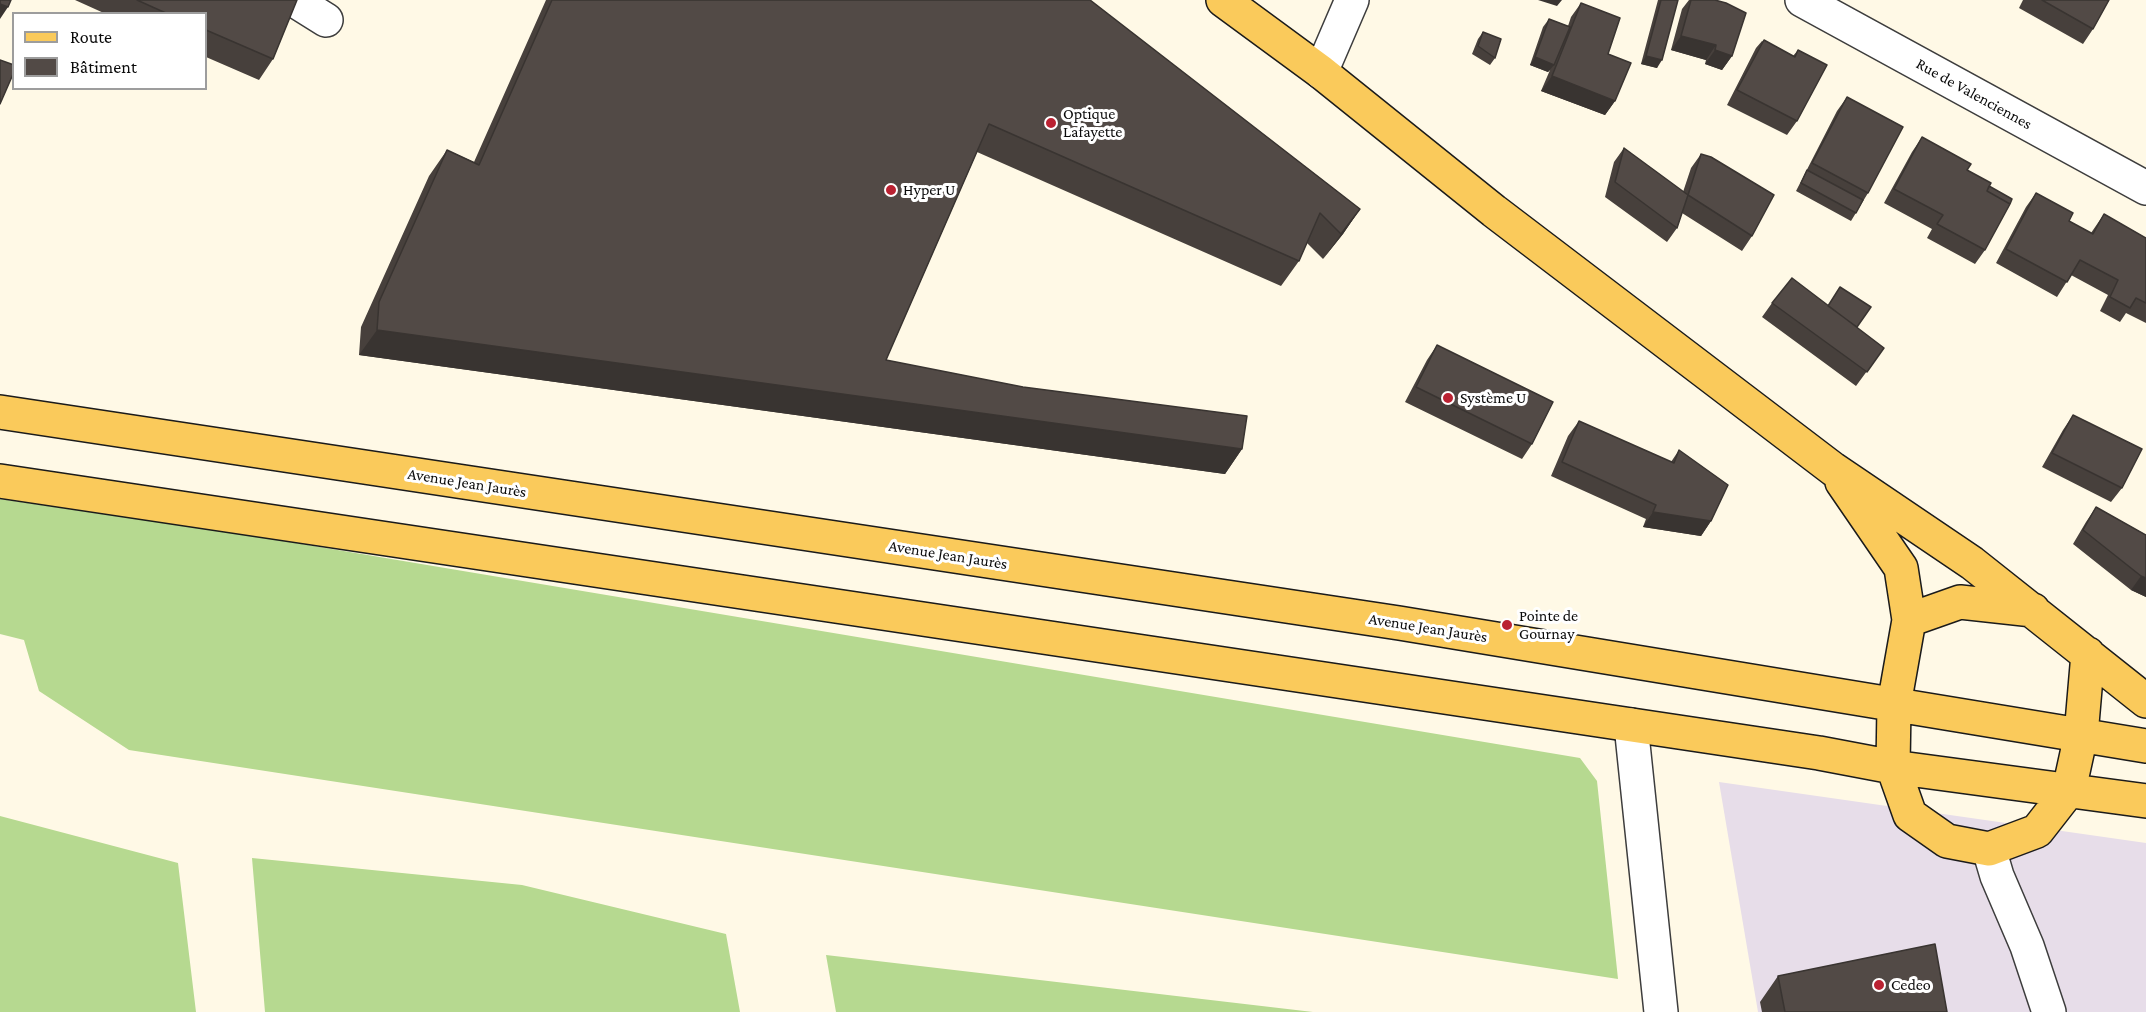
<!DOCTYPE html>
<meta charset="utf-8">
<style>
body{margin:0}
#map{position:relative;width:2146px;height:1012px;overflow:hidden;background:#fff9e6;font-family:"Crimson Pro",serif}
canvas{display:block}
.legend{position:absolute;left:12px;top:12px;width:195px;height:78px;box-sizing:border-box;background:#fff;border:2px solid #9d9d9d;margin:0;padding:8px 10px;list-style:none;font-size:18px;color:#0a0a0a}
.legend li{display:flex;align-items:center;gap:12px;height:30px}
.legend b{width:30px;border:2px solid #9d9d9d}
</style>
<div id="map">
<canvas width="2146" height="1012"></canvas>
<ul class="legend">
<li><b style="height:8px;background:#faca5b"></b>Route</li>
<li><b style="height:16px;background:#524a46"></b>Bâtiment</li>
</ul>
</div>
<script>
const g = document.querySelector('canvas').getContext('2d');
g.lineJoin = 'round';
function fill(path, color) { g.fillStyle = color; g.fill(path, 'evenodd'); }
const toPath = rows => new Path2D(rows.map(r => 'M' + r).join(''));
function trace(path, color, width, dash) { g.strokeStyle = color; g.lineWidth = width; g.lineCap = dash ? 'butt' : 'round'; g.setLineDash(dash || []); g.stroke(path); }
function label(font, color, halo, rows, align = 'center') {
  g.font = font + ' "Crimson Pro",serif'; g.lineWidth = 6; g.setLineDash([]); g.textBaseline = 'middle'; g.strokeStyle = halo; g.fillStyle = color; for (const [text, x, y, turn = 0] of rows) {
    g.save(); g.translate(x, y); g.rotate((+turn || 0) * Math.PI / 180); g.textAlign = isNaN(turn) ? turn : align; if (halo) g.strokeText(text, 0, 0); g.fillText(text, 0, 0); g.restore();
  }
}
const industrial = toPath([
 [1719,782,2146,843,2146,1012,1758,1012]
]);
const forest = toPath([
 [0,499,248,535,1580,758,1597,781,1618,979,129,750,39,691,24,640,0,634],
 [0,816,178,863,196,1012,0,1012],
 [252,858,522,885,726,934,740,1012,265,1012],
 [826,955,1313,1012,836,1012]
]);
const minor = toPath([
 [294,0,326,20],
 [1802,0,2146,188],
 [1321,72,1352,0],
 [1631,725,1661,1012],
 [1989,849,1997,876,2027,946,2049,1012]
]);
const major = toPath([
 [1223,0,1321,72,1494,211,1833,469,1972,563,2146,701],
 [0,412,1399,623,2146,746],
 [0,481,1819,753,1893,767,2146,801],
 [1842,482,1901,568,1909,620,1894,705,1893,767,1910,815,1947,841,1989,849,2037,831,2069,790,2081,735,2088,654],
 [1909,620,1960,602,2033,610]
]);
const wall = toPath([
 [75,0,297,0,273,59,259,80,206,57,206,14,106,14],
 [546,0,1090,0,1360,209,1343,234,1323,259,1307,243,1299,261,1281,286,977,152,886,360,1242,449,1225,474,359,355,361,327,429,176,447,150,474,162],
 [1658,0,1678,0,1657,68,1641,64],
 [1689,0,1715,0,1732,56,1722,70,1705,64,1706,60,1671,50,1682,9],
 [2023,0,2109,0,2093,29,2083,44,2019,8],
 [1581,3,1608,54,1615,101,1605,115,1541,91,1550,70,1548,72,1530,65,1543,27,1549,19,1568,26,1571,17],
 [1483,32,1495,58,1490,65,1472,54,1478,39],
 [1762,41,1793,56,1798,50,1797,121,1787,135,1727,105,1756,48],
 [1847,97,1868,193,1851,221,1796,191,1837,111],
 [1922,137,1989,186,1985,250,1975,264,1927,238,1932,229,1884,203,1912,152],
 [1624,148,1683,192,1691,168,1701,154,1752,236,1742,251,1682,213,1677,228,1667,242,1605,197,1614,162],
 [2036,193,2069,221,2091,233,2104,214,2146,238,2146,323,2126,313,2120,322,2100,311,2108,295,2071,275,2057,297,1996,263,2026,207],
 [1840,287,1857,328,1884,348,1856,386,1762,317,1772,303,1828,306],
 [1437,345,1532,444,1522,459,1405,402,1427,360],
 [2073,415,2122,488,2111,502,2042,467,2063,430],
 [1579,421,1671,462,1679,450,1711,521,1701,536,1643,527,1646,519,1551,476,1568,436],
 [2096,507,2146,535,2146,597,2131,590,2073,544,2086,522],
 [1778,976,1947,1012,1762,1012,1760,1002]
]);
const shadedWall = toPath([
 [1538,0,1562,0,1557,6],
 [0,4,8,7,0,19],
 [1681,36,1716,45,1706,60,1671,50],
 [1715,50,1732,56,1722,70,1705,64],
 [1646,56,1662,60,1657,68,1641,64],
 [1535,57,1554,65,1548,72,1530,65],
 [1552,76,1615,101,1605,115,1541,91],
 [1360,209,1343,234,1323,259,1341,234],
 [377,330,1242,449,1225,474,359,355],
 [1653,512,1711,521,1701,536,1643,527],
 [2141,576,2146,578,2146,597,2131,590]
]);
const building = toPath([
 [0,0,11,0,8,7,0,4,0,0],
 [137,0,297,0,273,59,206,30,206,14,168,14,137,0],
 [552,0,1090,0,1360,209,1341,234,1320,213,1299,261,989,124,886,360,1023,387,1247,416,1242,449,377,330,379,302,447,150,479,165,552,0],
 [1661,0,1678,0,1662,60,1646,56,1661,0],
 [1691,0,1715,0,1726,3,1746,13,1732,56,1715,50,1716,45,1681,36,1691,0],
 [2042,0,2109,0,2093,29,2042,0],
 [1581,3,1620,18,1608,54,1631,63,1615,101,1552,76,1581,3],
 [1549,19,1570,27,1554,65,1535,57,1549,19],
 [1483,32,1501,39,1495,58,1478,46,1483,32],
 [1764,40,1795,57,1798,50,1827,65,1797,121,1737,90,1764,40],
 [0,60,14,65,14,72,0,104,0,60],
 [1847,97,1903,127,1868,193,1812,163,1847,97],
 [1922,137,1971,164,1967,170,1991,183,1987,191,2010,204,1985,250,1937,224,1943,215,1894,189,1922,137],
 [1624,148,1688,195,1677,228,1615,182,1624,148],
 [1701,154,1711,157,1774,195,1752,236,1688,195,1701,154],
 [1807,170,1863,200,1856,213,1801,183,1807,170],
 [1989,186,2012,199,2010,204,1987,191,1989,186],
 [2036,193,2073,213,2069,221,2093,234,2104,214,2146,238,2146,303,2136,298,2130,308,2110,297,2118,280,2080,260,2067,282,2006,249,2036,193],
 [1792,278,1884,348,1867,372,1772,303,1792,278],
 [1840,287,1871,307,1857,327,1828,306,1840,287],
 [1437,345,1553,402,1532,444,1416,387,1437,345],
 [2073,415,2142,449,2122,488,2052,453,2073,415],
 [1579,421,1674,463,1679,450,1728,485,1711,521,1653,512,1656,505,1562,462,1579,421],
 [2096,507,2146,535,2146,578,2141,576,2083,530,2096,507],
 [1935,944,1947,1012,1785,1012,1778,976,1935,944]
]);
const markers = [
 [1051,123,6,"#ba2232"],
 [891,190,6,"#ba2232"],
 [1448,398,6,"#ba2232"],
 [1507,625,6,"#ba2232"],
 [1879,985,6,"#ba2232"]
];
const streetNames = [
 ["Rue de Valenciennes",1974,94,29],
 ["Avenue Jean Jaurès",467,483,9],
 ["Avenue Jean Jaurès",948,555,9],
 ["Avenue Jean Jaurès",1428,628,9]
];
const poiNames = [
 ["Optique",1063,114],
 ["Lafayette",1063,132],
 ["Hyper U",903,190],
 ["Système U",1460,398],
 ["Pointe de",1519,616],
 ["Gournay",1519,634],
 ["Cedeo",1891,985]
];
fill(industrial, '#e7dde9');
fill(forest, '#b6d990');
trace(minor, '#3d3d3d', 36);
trace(major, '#1b1b1b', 36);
trace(minor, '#fff', 33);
trace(major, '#faca5b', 33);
fill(wall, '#47403c');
fill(shadedWall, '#393431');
fill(building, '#524a46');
trace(building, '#393431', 1.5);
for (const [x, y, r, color] of markers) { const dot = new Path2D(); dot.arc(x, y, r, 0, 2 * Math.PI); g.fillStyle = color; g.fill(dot); trace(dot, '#fff', 2); }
label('16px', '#0a0a0a', '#fff', streetNames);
label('16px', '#0a0a0a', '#fff', poiNames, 'left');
</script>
